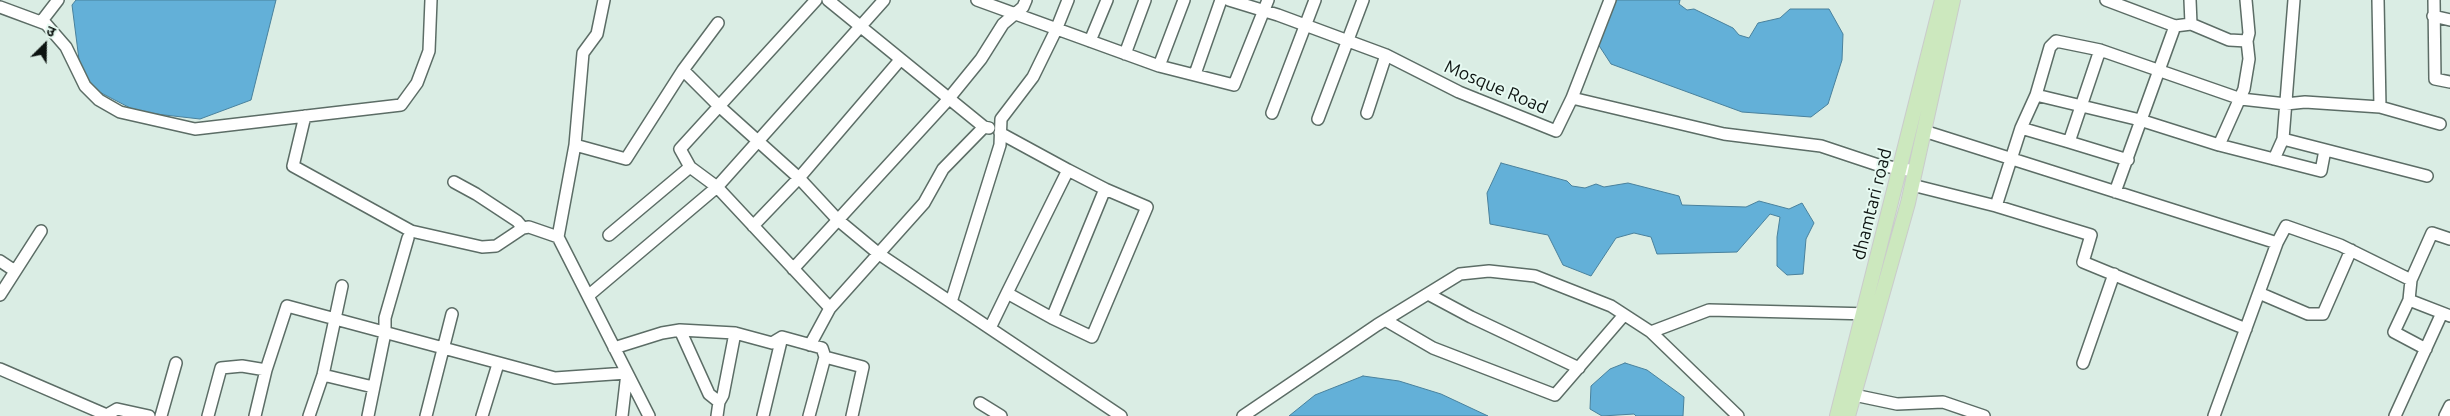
<!DOCTYPE html>
<meta charset="utf-8">
<style>
body{margin:0}
#map{position:relative;width:2450px;height:416px;overflow:hidden;background:#daede4;font-family:Ubuntu,"Noto Sans Devanagari",sans-serif}
canvas{display:block}
.north{position:absolute;left:20px;top:20px;width:50px;height:50px;-webkit-text-stroke:4px #e7faf2;paint-order:stroke;rotate:23deg;font-size:14px;font-weight:700;line-height:20px;text-align:center;color:#0d1411}
.north::after{content:'';display:block;margin:auto;width:18px;height:22px;background:#0d1411;clip-path:polygon(50% 0,100% 100%,50% 72%,0 100%)}
</style>
<div id="map">
<canvas width="2450" height="416"></canvas>
<div class="north">उ</div>
</div>
<script>
const g = document.querySelector('canvas').getContext('2d');
g.lineJoin = 'round';
function fill(path, color) { g.fillStyle = color; g.fill(path, 'evenodd'); }
const toPath = rows => new Path2D(rows.map(r => 'M' + r).join(''));
function trace(path, color, width, dash) { g.strokeStyle = color; g.lineWidth = width; g.lineCap = dash ? 'butt' : 'round'; g.setLineDash(dash || []); g.stroke(path); }
function label(font, color, halo, rows, align = 'center') {
  g.font = font + ' Ubuntu,sans-serif'; g.lineWidth = 4; g.setLineDash([]); g.textBaseline = 'middle'; g.strokeStyle = halo; g.fillStyle = color; for (const [text, x, y, turn = 0] of rows) {
    g.save(); g.translate(x, y); g.rotate((+turn || 0) * Math.PI / 180); g.textAlign = isNaN(turn) ? turn : align; if (halo) g.strokeText(text, 0, 0); g.fillText(text, 0, 0); g.restore();
  }
}
const water = toPath([
 [76,0,276,0,251,100,200,119,138,112,82,83,72,5,76,0],
 [1614,0,1680,0,1679,4,1687,10,1694,9,1733,28,1739,35,1749,38,1758,23,1780,18,1790,9,1829,9,1843,34,1842,60,1828,104,1811,117,1742,112,1611,64,1596,41,1614,0],
 [1501,163,1567,181,1572,186,1585,188,1596,184,1604,187,1628,183,1679,196,1682,205,1746,207,1759,201,1789,209,1802,203,1814,223,1806,239,1803,274,1787,275,1777,266,1777,237,1780,217,1770,214,1737,252,1657,254,1651,237,1634,233,1616,238,1591,276,1563,265,1548,235,1490,224,1487,193,1501,163],
 [1625,363,1647,370,1684,397,1683,416,1636,416,1634,414,1602,416,1590,409,1591,386,1610,369,1625,363],
 [1363,376,1399,381,1441,394,1488,416,1289,416,1315,395,1363,376]
]);
const minor = toPath([
 [604,0,597,34,583,53,575,145,558,237,649,416],
 [816,0,680,149,690,167,717,187,830,308,924,203,943,169,984,127],
 [828,0,984,127,989,128],
 [977,0,1159,66,1234,85,1268,0],
 [1229,0,1278,15,1386,55,1459,92,1556,131,1572,98,1724,134,1821,146,1878,165,1915,171],
 [2106,0,2175,26,2191,24,2229,40,2247,41,2249,59,2244,89,2219,145],
 [2190,0,2191,24],
 [2246,0,2249,33,2247,41],
 [2378,0,2380,107],
 [2434,0,2435,79,2450,82],
 [0,7,46,24,66,47,85,86,99,100,120,112,195,129,401,105,417,83,429,51,431,0],
 [2433,16,2450,20],
 [41,22,58,0],
 [1090,41,1107,0],
 [2100,50,2069,142,2128,160],
 [1125,54,1145,0],
 [1159,66,1184,0],
 [683,70,719,106,799,178,838,220,879,254,1121,416],
 [1195,74,1221,0],
 [2036,95,2140,120,2219,145,2321,171,2325,150],
 [1572,98,1610,0],
 [1272,113,1315,0],
 [1367,113,1386,55],
 [305,116,293,166,411,231,482,247,496,246,523,228,529,227,558,237],
 [1318,119,1363,0],
 [2021,128,2069,142],
 [1924,131,2277,243,2286,226,2340,245,2411,280],
 [1000,133,1068,170],
 [2283,139,2427,176],
 [575,145,626,159,683,70,718,23],
 [2274,159,2283,139,2294,0],
 [454,182,476,194,517,221,523,228],
 [1912,185,1996,206,2091,235,2083,262,2246,329],
 [2115,192,2175,26],
 [1996,206,2021,128,2036,95,2050,47,2056,41,2100,50,2241,99,2286,104,2305,102,2380,107,2440,124],
 [753,226,799,178,900,60],
 [609,235,690,167],
 [0,261,15,271],
 [793,269,946,102,981,59,1003,24,1023,7,1026,0],
 [2259,293,2308,314,2323,314,2351,250],
 [1428,294,1471,317,1579,368],
 [0,295,41,231],
 [588,296,717,187,884,0],
 [2409,300,2450,316],
 [951,302,1000,145,1001,119,1033,77,1056,30,1068,0],
 [1052,318,1092,337,1147,207,1105,189],
 [1385,320,1433,348,1555,395,1624,315],
 [990,328,1007,293,1068,170,1105,189,1052,318,1007,293],
 [680,330,709,394,719,402],
 [1651,332,1709,310,1871,314],
 [810,345,830,308],
 [614,348,662,333,680,330,735,333,772,343,782,337,822,348,825,357,863,367,852,416],
 [2426,349,2394,332,2409,300,2411,280,2432,233,2450,239],
 [2083,363,2114,274],
 [0,369,109,416],
 [323,375,373,387],
 [1854,395,1897,404,1943,402,1984,416],
 [980,403,1001,416],
 [105,416,117,409,149,416],
 [161,416,176,363],
 [208,416,221,368,242,366,266,370],
 [255,416,266,370,287,306,555,378,627,373,622,416],
 [309,416,323,375,342,286],
 [368,416,385,333,385,318,408,238],
 [426,416,452,314],
 [482,416,498,364],
 [717,416,719,402,723,395,735,333],
 [763,416,782,337],
 [809,416,825,357],
 [1243,416,1377,325,1460,274,1489,271,1535,276,1611,306,1651,332,1738,416],
 [2214,416,2277,243],
 [2395,416,2442,313],
 [2445,416,2450,406]
]);
const major = toPath([
 [1837,416,1942,0],
 [1848,416,1908,203,1953,0]
]);
const streetNames = [
 ["Mosque Road",1496,87,23],
 ["dhamtari road",1872,204,-76]
];
fill(water, '#63b0d8');
trace(water, '#49819c', 1);
trace(minor, '#5c6d66', 14);
trace(major, '#cacbcb', 16);
trace(minor, '#fff', 11);
trace(major, '#cce8be', 14);
label('18px', '#0d1411', '#e7faf2', streetNames);
</script>
